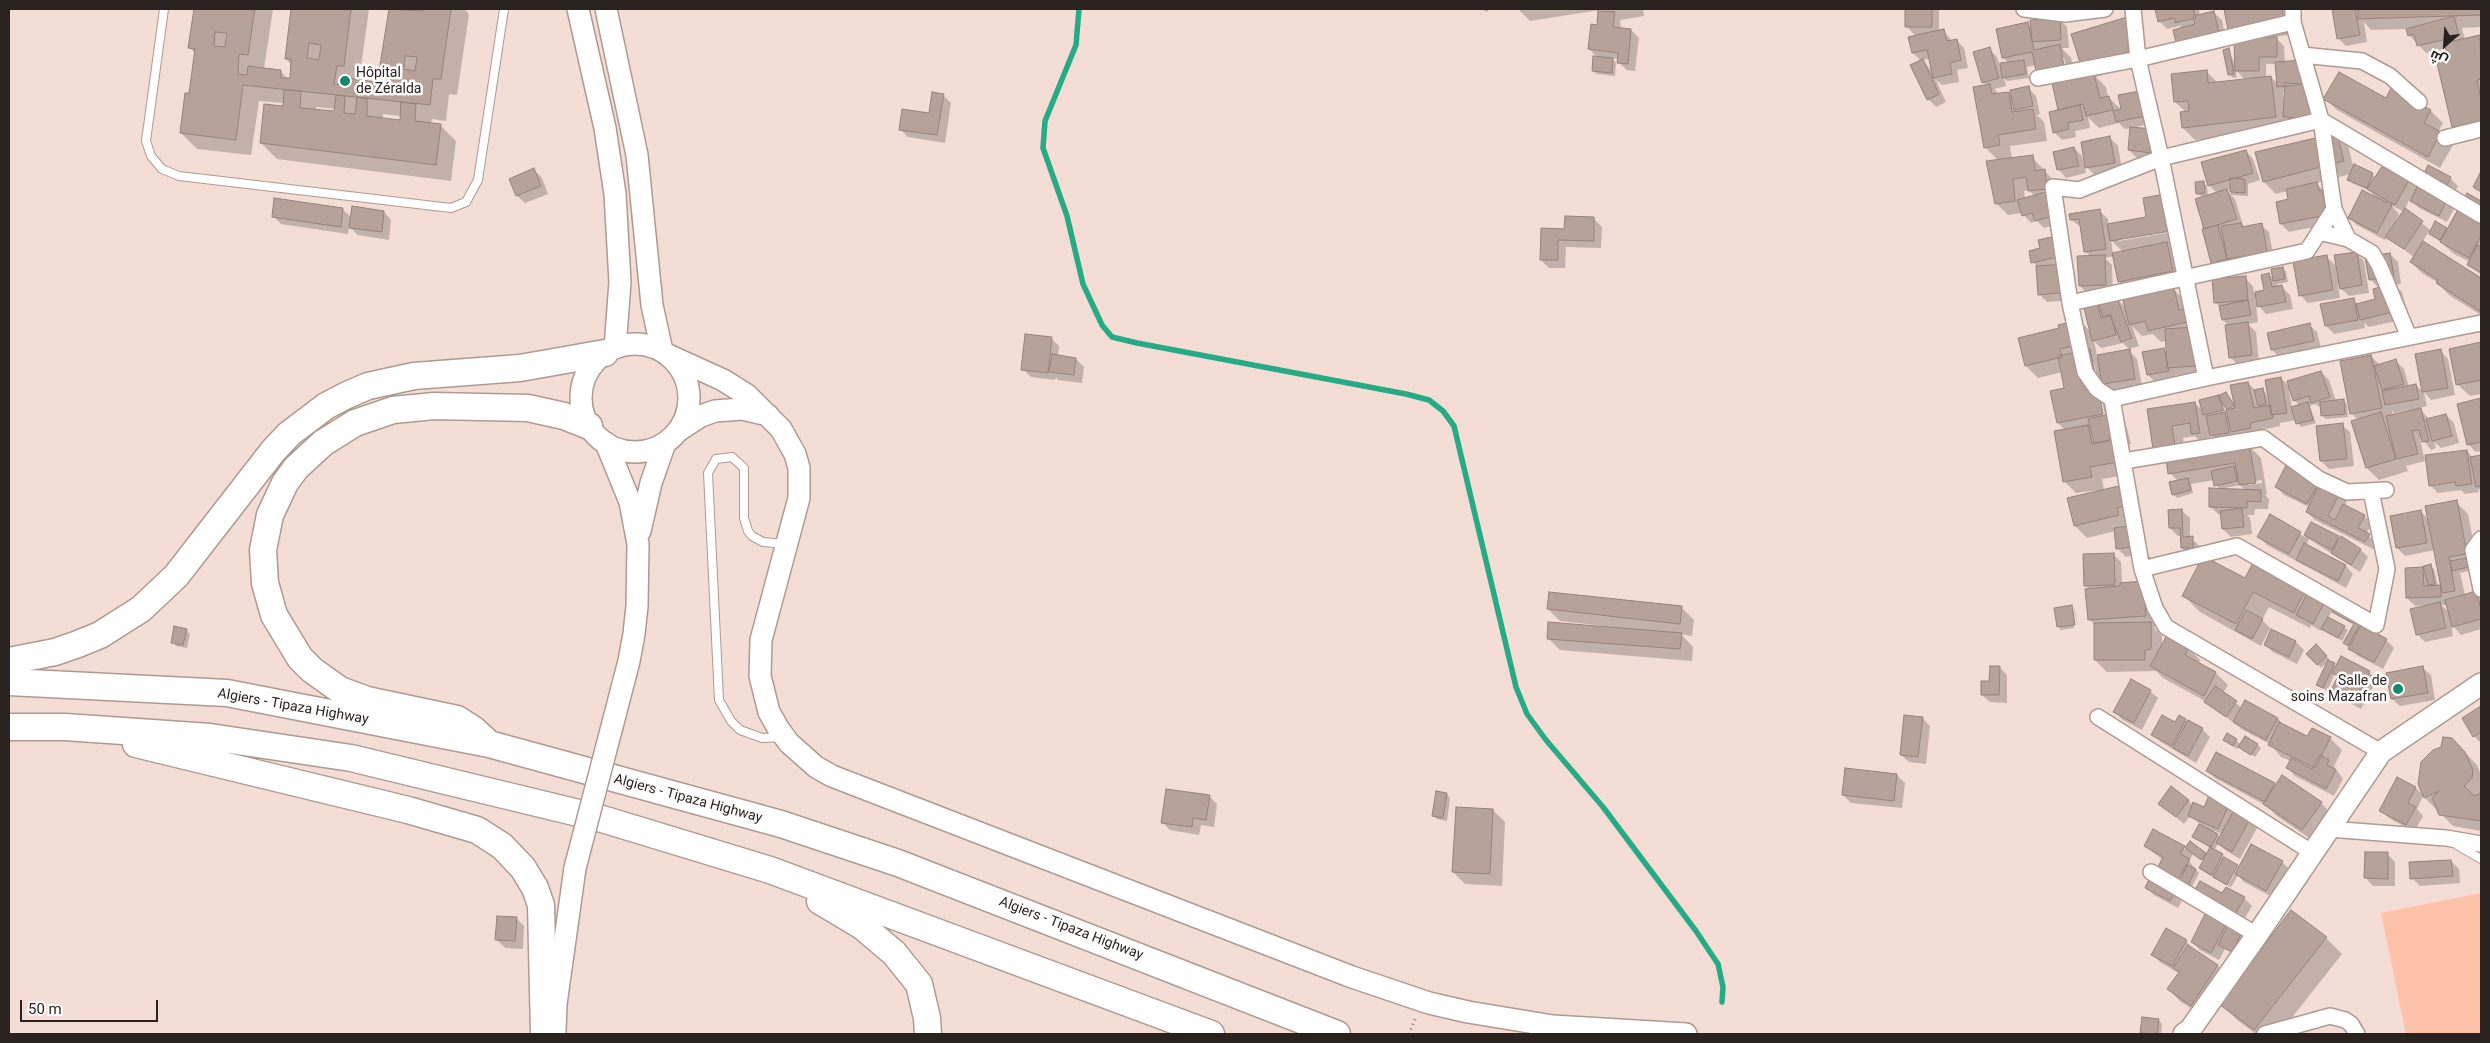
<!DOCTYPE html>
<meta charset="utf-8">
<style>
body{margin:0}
#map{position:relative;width:2490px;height:1043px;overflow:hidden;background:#f3ddd5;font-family:Roboto,Cairo,sans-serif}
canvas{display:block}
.frame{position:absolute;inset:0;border:10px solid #2a221f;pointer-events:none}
.north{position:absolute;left:2420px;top:20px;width:50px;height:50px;-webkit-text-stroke:4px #fff;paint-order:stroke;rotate:206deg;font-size:14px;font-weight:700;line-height:20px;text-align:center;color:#2a221f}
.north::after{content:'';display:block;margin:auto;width:18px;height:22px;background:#2a221f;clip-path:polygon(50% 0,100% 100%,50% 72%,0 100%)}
.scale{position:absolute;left:20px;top:1000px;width:138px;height:22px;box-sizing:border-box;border:2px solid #2a221f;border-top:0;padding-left:6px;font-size:15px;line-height:18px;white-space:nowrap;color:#2a221f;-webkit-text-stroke:4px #fff;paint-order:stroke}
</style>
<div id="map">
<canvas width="2490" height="1043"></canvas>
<div class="frame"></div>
<div class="north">ش</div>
<div class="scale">50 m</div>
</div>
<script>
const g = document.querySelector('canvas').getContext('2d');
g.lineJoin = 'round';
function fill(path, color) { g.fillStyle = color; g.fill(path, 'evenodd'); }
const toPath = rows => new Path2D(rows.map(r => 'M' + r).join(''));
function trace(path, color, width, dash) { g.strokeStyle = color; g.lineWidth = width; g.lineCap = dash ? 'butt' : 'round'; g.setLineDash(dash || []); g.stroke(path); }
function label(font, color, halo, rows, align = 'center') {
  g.font = font + ' Roboto,sans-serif'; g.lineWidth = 5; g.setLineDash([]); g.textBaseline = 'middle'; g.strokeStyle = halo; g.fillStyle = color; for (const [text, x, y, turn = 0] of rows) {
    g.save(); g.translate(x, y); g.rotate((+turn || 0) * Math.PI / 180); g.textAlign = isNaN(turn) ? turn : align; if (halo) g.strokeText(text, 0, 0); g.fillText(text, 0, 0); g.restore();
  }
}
const green = toPath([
 [2481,893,2481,1034,2406,1034,2381,913]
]);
const shadow = toPath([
 [195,9,273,9,264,69,280,71,288,79,291,79,292,65,286,59,293,9,369,9,359,81,376,83,387,93,389,79,380,70,390,9,464,9,469,14,457,95,449,94,446,121,432,119,431,124,440,125,456,141,451,181,277,159,261,143,284,103,259,101,251,155,197,149,181,133,191,95,196,54,189,47],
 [316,107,336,109,335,113,316,111],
 [383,114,401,116,401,121,383,119],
 [1481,9,1489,9,1487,12],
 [1518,9,1643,9,1644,16,1620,20,1621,29,1631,30,1639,38,1635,71,1627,70,1619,63,1619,59,1612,58,1616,63,1615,76,1597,74,1593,71,1598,58,1589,49,1598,26,1600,10,1530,21],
 [1906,9,1939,9,1939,32,1944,31,1952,41,1956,40,1964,48,1968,68,1957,70,1959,82,1942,85,1936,80,1946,102,1936,107,1928,99,1921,61,1913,53,1916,36,1907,27],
 [1930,59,1932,71,1922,60],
 [2156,9,2199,9,2200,16,2214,13,2222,20,2226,41,2182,29,2180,26,2167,29,2159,21],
 [2226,9,2291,9,2295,34,2275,37,2284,46,2285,63,2322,94,2320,126,2292,125,2286,118,2287,129,2195,140,2183,128,2186,112,2175,102,2206,71,2218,83,2245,80,2236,70,2237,77,2233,78,2230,75,2228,50,2236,66,2236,39,2229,30],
 [2266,64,2276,64,2278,84,2271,77,2266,78],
 [2283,91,2286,94,2284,101],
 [2333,9,2481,9,2481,27,2462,28,2465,40,2481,38,2481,135,2466,139,2453,127,2438,60,2449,58,2447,48,2426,53,2409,35,2407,29,2371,30,2364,22,2367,42,2346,46,2338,38],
 [2059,19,2067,27,2069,48,2062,48,2071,58,2076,79,2139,30,2149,61,2096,77,2106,87,2108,97,2123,111,2119,96,2157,122,2132,128,2152,130,2158,160,2137,158,2129,150,2131,128,2125,129,2119,123,2099,128,2088,117,2090,128,2075,131,2076,137,2062,140,2054,132,2059,111,2053,82,2036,65,2027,67,2029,78,2007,81,2004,78,2006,86,1994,89,1999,94,2008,93,2013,97,2028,88,2036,96,2040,114,2037,115,2044,122,2047,141,2010,146,2012,159,2032,157,2056,183,2063,223,2044,228,2037,221,2031,223,2022,213,2008,215,1996,203,1999,161,1985,147,1987,86,1984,82,1989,49,1997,57,2000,65,2009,63,2003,58,2027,23,2032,28],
 [2061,58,2064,58,2067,71,2064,72],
 [2028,190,2035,196,2025,199,2024,191],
 [2392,89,2431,111,2443,123,2438,132,2453,145,2440,168,2337,110,2325,98,2386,100],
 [943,95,951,103,945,143,908,137,900,129,930,114],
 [2336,134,2348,146,2353,165,2376,177,2450,178,2458,186,2453,196,2458,201,2447,222,2419,208,2410,199,2404,210,2432,231,2446,229,2448,231,2468,195,2481,202,2481,275,2468,265,2470,262,2454,254,2429,232,2422,242,2481,280,2481,315,2449,295,2437,282,2423,274,2411,262,2414,257,2387,237,2385,240,2357,225,2349,217,2378,199,2370,191,2352,183,2349,179,2351,174,2316,183,2324,191,2334,223,2289,232,2281,224,2289,200,2287,191,2276,194,2264,182],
 [2391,205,2404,212,2397,223,2395,222,2399,214],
 [2110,138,2118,146,2122,170,2094,175,2085,165],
 [2074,148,2082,156,2086,173,2066,178,2059,170,2055,153],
 [2246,151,2253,159,2260,180,2248,184,2248,196,2231,195,2235,199,2244,228,2261,225,2269,232,2274,259,2220,270,2212,262,2196,200,2203,198,2197,193,2203,182,2207,186,2208,196,2218,194,2209,185],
 [2231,189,2231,195,2227,190],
 [534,170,542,178,548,194,525,203,517,196,511,180],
 [2165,196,2177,208,2183,243,2169,245,2179,255,2184,283,2131,293,2119,281,2114,256,2105,258,2112,265,2113,293,2088,294,2080,286,2079,258,2091,257,2085,251,2081,227,2071,220,2071,215,2100,211,2108,219,2108,225,2148,218,2144,199],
 [2177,229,2178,231,2119,241,2119,239],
 [2111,240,2123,252,2113,254],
 [342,209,352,218,384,212,391,220,389,240,358,235,349,226,348,234,281,224,273,216],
 [1594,219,1602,227,1601,248,1566,247,1565,268,1549,268,1541,260,1565,230],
 [2069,244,2073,263,2066,264,2075,273,2077,300,2047,302,2039,294,2037,266,2033,262],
 [2356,253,2364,261,2369,293,2349,296,2338,286,2340,298,2308,303,2300,295,2327,257,2337,267],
 [2390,254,2398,262,2401,284,2394,285,2402,292,2409,318,2369,327,2364,323,2365,328,2334,334,2326,326,2353,299,2359,305,2377,300,2379,288,2370,279],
 [2283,268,2286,272,2288,282,2277,284,2278,288,2282,287,2290,295,2293,309,2266,314,2259,306,2257,297,2255,297,2258,322,2248,324,2256,332,2259,363,2238,365,2230,357,2229,326,2223,320,2221,308,2215,302,2245,278,2253,286,2254,293,2265,291,2269,274,2274,280],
 [2173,289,2186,301,2204,374,2175,375,2176,379,2156,383,2148,375,2144,353,2164,350,2167,353,2167,341,2161,342,2153,334,2142,336,2132,326,2139,346,2129,349,2123,343,2101,348,2094,341,2097,355,2095,356,2100,360,2129,351,2137,359,2142,386,2112,392,2117,414,2125,421,2131,444,2120,447,2130,474,2102,479,2104,490,2122,486,2147,553,2150,557,2152,569,2137,555,2126,557,2118,549,2115,531,2087,538,2075,526,2069,499,2100,492,2099,490,2076,493,2064,481,2065,430,2058,423,2065,389,2062,372,2038,378,2026,366,2061,329,2080,321,2091,332,2098,306,2102,311,2117,299,2126,308],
 [2092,363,2094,363,2106,420,2103,421],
 [2309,325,2317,332,2321,348,2280,358,2272,350],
 [1051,338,1059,346,1058,356,1076,359,1084,367,1082,383,1058,380,1056,377,1055,380,1031,377,1023,369],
 [2481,344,2481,394,2470,396,2457,384,2450,350],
 [2441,351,2448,359,2455,395,2431,400,2424,392,2427,406,2419,408,2429,419,2446,415,2454,423,2459,443,2441,448,2434,442,2436,448,2431,450,2422,438,2420,439,2425,461,2406,466,2408,471,2379,480,2367,468,2358,420,2351,413,2371,356,2380,365,2396,361,2404,369,2409,387,2416,385,2423,392,2416,355],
 [2392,410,2394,413,2409,410,2409,412,2393,416],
 [2321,372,2329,380,2336,401,2344,401,2347,404,2348,417,2326,419,2323,416,2322,409,2315,404,2310,406,2316,423,2301,427,2296,420,2280,423,2280,426,2257,431,2258,436,2220,444,2210,434,2211,445,2205,446,2195,436,2183,438,2186,456,2249,446,2261,458,2267,494,2265,495,2269,499,2268,509,2255,509,2254,515,2247,515,2250,518,2252,534,2231,537,2223,529,2221,514,2218,514,2210,506,2220,490,2214,480,2191,484,2193,493,2177,498,2173,494,2178,481,2170,473,2168,461,2148,410,2195,403,2203,411,2225,393,2236,408,2248,383,2256,391,2262,389,2266,393,2269,406,2271,405,2281,378,2291,388],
 [2289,390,2291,390,2294,400,2300,406,2292,408],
 [2222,401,2230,411,2229,418,2226,414],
 [2262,480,2262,483,2248,485,2248,482],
 [2240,485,2246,491,2220,489],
 [2481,399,2481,451,2476,452,2468,444,2459,405],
 [2342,425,2350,432,2354,466,2329,469,2321,461,2318,427],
 [2467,451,2473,458,2481,456,2481,491,2478,488,2479,492,2465,494,2461,490,2438,493,2430,485],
 [2289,462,2339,493,2347,501,2345,506,2364,516,2372,523,2366,534,2377,543,2373,549,2315,520,2307,512,2309,507,2284,495,2277,487],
 [2456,502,2468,514,2478,566,2472,570,2460,573,2465,595,2476,592,2481,598,2481,629,2461,635,2451,624,2453,636,2425,642,2417,634,2425,605,2415,606,2407,598,2423,569,2426,572,2430,566,2434,569,2438,586,2442,586,2435,550,2405,556,2397,548,2421,512,2429,520],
 [2441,605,2447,605,2450,613],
 [2182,511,2190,518,2190,538,2200,546,2201,555,2190,556,2182,548,2182,536,2178,536,2170,528],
 [2270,516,2305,537,2311,523,2361,550,2368,557,2360,572,2309,539,2306,546,2346,566,2353,574,2346,588,2267,545,2259,537],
 [2113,554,2121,562,2122,584,2143,582,2158,627,2154,627,2162,636,2162,646,2188,648,2200,660,2198,664,2216,673,2228,685,2223,693,2242,708,2278,719,2285,726,2308,738,2330,738,2342,750,2334,766,2343,779,2334,796,2295,776,2288,768,2291,761,2281,757,2270,744,2243,730,2205,701,2163,678,2156,671,2107,672,2095,660,2095,625,2089,619,2090,590,2085,585],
 [2256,560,2359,611,2357,624,2386,640,2394,648,2383,669,2358,656,2345,643,2354,625,2332,611,2328,618,2348,630,2342,641,2322,629,2321,631,2311,625,2310,628,2269,607,2262,620,2270,628,2261,646,2200,612,2184,596,2246,579],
 [2072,607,2075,610,2078,628,2074,609,2071,609,2074,628,2061,630,2058,626],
 [1682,608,1694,620,1692,636,1681,634,1693,647,1692,661,1560,650,1548,638,1613,629,1613,627,1560,621,1548,609],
 [186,630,190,634,187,648,176,646,172,642],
 [2271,631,2296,642,2304,650,2297,664,2273,652,2265,645],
 [2316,646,2330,660,2321,668,2308,654],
 [2342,657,2369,672,2377,680,2361,709,2340,698,2332,690,2339,677,2335,673,2327,691,2318,685,2334,664,2337,667],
 [1999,667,2007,675,2007,703,1990,702,1982,695],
 [2423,668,2431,675,2435,700,2400,706,2392,699],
 [2150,691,2158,698,2142,730,2123,720,2115,712],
 [2481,708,2481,743,2474,736,2464,718],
 [1922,718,1930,726,1926,764,1909,762,1901,755],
 [2185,720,2202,729,2210,737,2196,763,2161,742,2153,734],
 [2452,739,2477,765,2481,775,2481,793,2479,795,2481,794,2481,831,2453,826,2423,796,2417,809,2423,816,2414,832,2389,818,2381,811,2398,779,2416,788,2424,796,2442,748],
 [2224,740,2236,740,2241,745,2257,745,2261,748,2255,757,2239,745,2237,749],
 [2207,771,2274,784,2321,803,2333,815,2315,842,2277,816,2267,806,2215,778],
 [1897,775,1905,783,1902,808,1851,803,1843,795],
 [2212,793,2257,828,2240,859,2225,850,2218,843,2214,851,2236,865,2226,885,2204,872,2200,868,2204,861,2193,854,2189,861,2199,873,2191,889,2166,877,2163,860,2145,846,2186,849,2190,843,2207,855,2210,848,2193,837,2200,824,2190,816,2184,824,2160,803,2188,800,2193,806,2205,809],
 [2213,830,2222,834,2220,838],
 [1447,794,1450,798,1447,821,1437,819,1434,816],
 [1209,796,1217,804,1214,827,1201,825,1199,835,1170,830,1162,822],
 [1493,810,1505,822,1502,886,1465,884,1453,872],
 [2387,854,2395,862,2395,886,2373,886,2366,878],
 [2451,861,2459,869,2460,883,2420,886,2412,878],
 [2282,862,2290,870,2274,898,2244,882,2238,875,2231,887,2228,886,2238,867],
 [2152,877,2183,898,2178,908,2154,895,2146,887],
 [2201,882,2223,895,2244,898,2252,906,2242,923],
 [2291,912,2326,938,2342,954,2279,1034,2256,1034,2237,1020,2221,1004],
 [516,918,524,926,523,949,505,948,497,940],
 [2225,926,2245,937,2236,955,2225,949,2219,960,2200,950,2192,942],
 [2186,941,2193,950,2218,966,2230,978,2204,1017,2180,1001,2168,989,2179,973,2161,963,2153,955],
 [2158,1020,2162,1024,2161,1034,2144,1034,2141,1032]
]);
const stream = toPath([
 [1079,9,1076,45,1045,121,1043,148,1067,216,1083,284,1102,325,1112,337,1137,343,1406,394,1429,400,1443,411,1454,426,1516,687,1527,714,1546,740,1603,807,1696,931,1718,964,1723,987,1722,1002]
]);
const building = toPath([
 [194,9,255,9,248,55,239,54,238,74,247,75,248,66,281,70,281,78,290,78,291,59,285,59,291,9,351,9,344,66,337,66,334,84,346,85,348,78,376,82,376,90,386,91,389,72,379,71,389,9,423,11,423,9,451,9,441,79,433,79,430,105,243,85,236,140,180,133,185,93,189,93,195,49,188,48,194,9],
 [215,32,227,33,225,47,214,46,215,32],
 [309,43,321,45,319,60,307,58,309,43],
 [405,56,417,57,415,71,404,69,405,56],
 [1905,9,1932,9,1932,27,1905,27,1905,9],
 [2155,9,2193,9,2196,18,2175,23,2174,18,2158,22,2155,9],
 [2224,9,2282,9,2284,22,2228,30,2224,9],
 [2332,9,2355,9,2360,35,2337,39,2332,9],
 [2358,9,2481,9,2481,15,2358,19,2358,9],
 [1598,11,1615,12,1613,27,1631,29,1628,64,1617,63,1618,53,1588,49,1591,24,1597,25,1598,11],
 [2214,11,2219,33,2176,43,2173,30,2195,24,2193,16,2214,11],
 [2454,16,2459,36,2417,46,2414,34,2408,36,2406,29,2454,16],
 [2127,17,2137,49,2081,66,2071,34,2127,17],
 [2060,18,2061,40,2032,42,2030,20,2060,18],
 [2028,22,2034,50,2060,44,2064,66,2036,71,2032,52,2002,58,1996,29,2028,22],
 [1944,29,1947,41,1957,39,1961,60,1950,63,1952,74,1933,78,1927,50,1912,53,1908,37,1944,29],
 [2480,35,2481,79,2477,80,2481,99,2481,121,2452,127,2436,59,2448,57,2444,43,2480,35],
 [2234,37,2277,37,2277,57,2259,57,2259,71,2235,71,2234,37],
 [1990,47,1999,78,1982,83,1973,52,1990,47],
 [2229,48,2234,74,2228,75,2223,50,2229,48],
 [1593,56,1613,58,1612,73,1592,71,1593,56],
 [1923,59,1939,94,1927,100,1910,65,1923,59],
 [2024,60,2026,74,2002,78,2000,63,2024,60],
 [2303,60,2305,84,2277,87,2275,62,2303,60],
 [2207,70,2208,83,2271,76,2276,117,2182,128,2180,112,2189,111,2188,101,2174,102,2171,74,2207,70],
 [2339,72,2386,98,2391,88,2431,110,2424,123,2441,132,2428,157,2323,99,2339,72],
 [2094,74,2100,98,2109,96,2113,110,2086,116,2083,104,2058,110,2052,83,2094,74],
 [2285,83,2314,85,2312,119,2283,117,2285,83],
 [1990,84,1992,94,2009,92,2012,112,2033,109,2036,129,1998,135,2000,145,1984,148,1973,87,1990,84],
 [2029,86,2033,106,2014,110,2010,90,2029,86],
 [284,90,301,91,300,108,334,111,336,95,345,96,344,113,355,114,357,97,367,99,367,116,400,120,401,102,416,104,415,121,441,124,436,165,260,143,264,104,283,106,284,90],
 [2145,90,2150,115,2116,122,2113,111,2121,109,2118,95,2145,90],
 [932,92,944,94,937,135,899,130,902,109,929,113,932,92],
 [2080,105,2083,120,2068,123,2069,129,2053,133,2049,112,2080,105],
 [2130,127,2153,129,2151,153,2128,150,2130,127],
 [2337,133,2344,161,2263,182,2255,152,2337,133],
 [2110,136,2115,163,2085,168,2081,142,2110,136],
 [2074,147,2079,166,2057,170,2053,152,2074,147],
 [2246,150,2253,173,2208,186,2201,162,2246,150],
 [2391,153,2416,168,2395,205,2367,189,2391,153],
 [2033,155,2035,171,2045,169,2047,189,2028,191,2026,177,2013,179,2015,201,1995,204,1986,161,2033,155],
 [2354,164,2373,173,2367,188,2347,180,2354,164],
 [2428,165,2451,177,2445,189,2451,192,2439,216,2410,201,2428,165],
 [534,168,541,186,516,196,509,179,534,168],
 [2481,171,2481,192,2473,187,2481,171],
 [2230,178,2245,179,2245,193,2230,192,2230,178],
 [2204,181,2205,193,2196,194,2195,182,2204,181],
 [2317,182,2319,191,2322,190,2327,215,2280,224,2276,202,2288,199,2286,189,2317,182],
 [2227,189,2237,219,2204,229,2195,199,2227,189],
 [2362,190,2392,205,2377,233,2348,218,2362,190],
 [2049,191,2056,215,2035,221,2032,213,2022,216,2017,200,2049,191],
 [2467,193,2481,201,2481,236,2469,258,2440,242,2467,193],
 [2165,194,2171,231,2110,241,2107,224,2146,217,2143,198,2165,194],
 [274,198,343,208,341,227,272,217,274,198],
 [352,206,384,211,382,232,349,228,352,206],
 [2405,208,2423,221,2404,249,2385,237,2405,208],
 [2100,209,2106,249,2084,252,2079,219,2070,220,2069,214,2100,209],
 [1565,216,1594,217,1594,241,1558,240,1558,260,1540,260,1541,228,1564,229,1565,216],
 [2435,221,2447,228,2440,240,2429,234,2435,221],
 [2241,223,2242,227,2262,223,2267,252,2227,259,2221,226,2241,223],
 [2218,225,2227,259,2211,263,2202,229,2218,225],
 [2061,235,2066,255,2031,263,2029,251,2040,248,2038,240,2061,235],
 [2423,241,2481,278,2481,312,2436,283,2438,280,2410,262,2423,241],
 [2167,242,2173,271,2118,282,2112,253,2167,242],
 [2477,245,2481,247,2481,272,2467,265,2477,245],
 [2357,252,2362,285,2340,289,2334,255,2357,252],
 [2390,253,2394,276,2369,280,2365,257,2390,253],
 [2105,255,2106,285,2079,286,2077,256,2105,255],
 [2327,255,2333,290,2299,296,2293,261,2327,255],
 [2068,264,2070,292,2038,295,2036,266,2068,264],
 [2283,267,2285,279,2273,281,2271,269,2283,267],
 [2269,273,2272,287,2282,285,2286,302,2257,307,2255,292,2264,290,2261,275,2269,273],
 [2246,276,2248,300,2214,303,2212,279,2246,276],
 [2394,283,2401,310,2360,320,2356,304,2375,299,2373,289,2394,283],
 [2174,288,2179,310,2188,308,2191,321,2148,331,2145,321,2129,325,2123,300,2174,288],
 [2117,298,2132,338,2121,342,2110,315,2103,317,2099,305,2117,298],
 [2354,298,2358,320,2325,326,2320,304,2354,298],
 [2248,300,2251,315,2222,320,2219,306,2248,300],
 [2098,305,2101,318,2111,315,2116,335,2092,341,2084,308,2098,305],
 [2080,320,2086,343,2060,349,2062,357,2025,366,2018,338,2059,328,2058,325,2080,320],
 [2248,322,2252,355,2229,358,2225,325,2248,322],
 [2310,323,2314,341,2271,350,2267,333,2310,323],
 [2194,327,2196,366,2167,368,2165,329,2194,327],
 [1025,334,1052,337,1048,373,1021,370,1025,334],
 [2481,342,2481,380,2456,385,2449,349,2481,342],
 [2164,348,2169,371,2147,375,2142,352,2164,348],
 [2090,349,2103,414,2057,423,2050,391,2064,388,2058,356,2090,349],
 [2130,349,2135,379,2102,384,2097,355,2130,349],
 [2441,349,2448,388,2422,392,2415,354,2441,349],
 [1052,354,1076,358,1074,375,1049,372,1052,354],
 [2371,355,2382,408,2350,414,2340,361,2371,355],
 [2396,359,2404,384,2382,390,2374,366,2396,359],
 [2321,371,2330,397,2311,403,2309,396,2293,401,2287,381,2321,371],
 [2281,377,2287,413,2271,415,2265,380,2281,377],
 [2248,382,2254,408,2270,405,2273,418,2250,423,2251,428,2231,432,2226,410,2235,408,2230,385,2248,382],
 [2416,384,2419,399,2385,405,2382,391,2416,384],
 [2263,388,2266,404,2258,406,2254,390,2263,388],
 [2226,392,2234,405,2227,410,2218,396,2226,392],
 [2219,395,2223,410,2203,415,2199,400,2219,395],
 [2481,398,2481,442,2467,445,2457,404,2481,398],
 [2344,399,2345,414,2321,416,2320,402,2344,399],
 [2195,402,2200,433,2191,434,2190,423,2172,426,2175,446,2153,449,2147,409,2195,402],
 [2308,402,2313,420,2296,424,2291,407,2308,402],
 [2421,408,2429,441,2422,442,2419,430,2412,431,2418,454,2396,459,2386,416,2421,408],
 [2118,412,2124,437,2094,443,2088,419,2118,412],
 [2225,412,2229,433,2210,436,2206,416,2225,412],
 [2381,412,2396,459,2366,468,2351,421,2381,412],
 [2446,414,2452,436,2432,441,2426,419,2446,414],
 [2343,423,2347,459,2320,461,2316,426,2343,423],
 [2088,425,2092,444,2115,440,2118,462,2090,467,2092,477,2063,482,2054,431,2088,425],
 [2249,444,2256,483,2239,485,2235,463,2168,474,2166,458,2249,444],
 [2467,450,2472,484,2456,486,2455,482,2429,486,2425,455,2467,450],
 [2481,455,2481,486,2476,487,2470,457,2481,455],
 [2288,461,2322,477,2307,504,2275,487,2288,461],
 [2234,466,2237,481,2214,486,2211,471,2234,466],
 [2188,478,2191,490,2172,495,2169,482,2188,478],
 [2320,482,2340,492,2328,516,2335,520,2343,504,2365,515,2358,528,2370,534,2365,542,2306,512,2320,482],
 [2123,485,2128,505,2117,508,2119,515,2074,526,2067,498,2123,485],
 [2209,488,2261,490,2261,502,2247,501,2247,508,2209,507,2209,488],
 [2457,500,2467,554,2449,557,2455,591,2442,593,2425,506,2457,500],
 [2242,508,2244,527,2222,529,2220,511,2242,508],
 [2182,509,2183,537,2193,536,2193,548,2181,548,2180,528,2169,528,2168,510,2182,509],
 [2421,510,2427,543,2396,548,2390,516,2421,510],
 [2270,514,2301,532,2289,554,2257,537,2270,514],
 [2311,522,2339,536,2332,550,2304,535,2311,522],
 [2136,525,2139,546,2116,549,2114,528,2136,525],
 [2341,536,2361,549,2351,565,2331,553,2341,536],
 [2304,543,2346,565,2338,581,2296,560,2304,543],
 [2114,553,2115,585,2084,586,2083,554,2114,553],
 [2203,556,2245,578,2255,559,2310,581,2294,613,2253,592,2236,624,2182,596,2203,556],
 [2467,558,2469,567,2452,571,2450,561,2467,558],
 [2431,564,2435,584,2428,585,2423,566,2431,564],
 [2423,567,2424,586,2441,585,2441,597,2406,598,2405,568,2423,567],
 [2143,581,2146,616,2088,620,2085,589,2120,586,2120,583,2143,581],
 [2311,586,2328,595,2313,624,2296,615,2311,586],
 [2476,591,2481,609,2481,619,2452,627,2445,600,2476,591],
 [1549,592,1682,606,1680,624,1547,609,1549,592],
 [2339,599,2359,610,2352,623,2332,612,2339,599],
 [2440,602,2446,628,2416,635,2410,609,2440,602],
 [2072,605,2075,625,2057,627,2054,608,2072,605],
 [2246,610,2263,619,2252,639,2235,630,2246,610],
 [2328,617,2345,626,2338,638,2321,629,2328,617],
 [1548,622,1682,633,1680,649,1547,639,1548,622],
 [2151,622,2151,649,2145,650,2145,660,2094,660,2094,623,2151,622],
 [2355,622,2360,624,2348,646,2343,643,2355,622],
 [2361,625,2387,639,2374,662,2348,649,2361,625],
 [174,626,187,629,183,645,171,643,174,626],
 [2271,629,2296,641,2289,657,2264,645,2271,629],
 [2167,635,2189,647,2185,655,2216,672,2204,696,2150,666,2167,635],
 [2316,644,2327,656,2317,665,2306,654,2316,644],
 [2341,656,2370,671,2353,703,2331,690,2338,676,2332,673,2341,656],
 [2328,660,2335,663,2323,688,2316,685,2328,660],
 [1990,666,2000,666,1999,695,1981,695,1981,681,1989,681,1990,666],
 [2423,666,2428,693,2391,699,2386,673,2423,666],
 [2131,679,2151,690,2134,723,2113,712,2131,679],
 [2215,686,2237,701,2226,717,2204,702,2215,686],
 [2245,700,2278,718,2266,740,2233,722,2245,700],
 [2481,706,2481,732,2473,737,2462,718,2481,706],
 [1904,715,1923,717,1918,757,1900,755,1904,715],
 [2162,715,2175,722,2179,715,2186,719,2172,746,2151,735,2162,715],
 [2188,720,2203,728,2188,756,2173,748,2188,720],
 [2279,722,2307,736,2312,728,2331,737,2315,768,2268,745,2279,722],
 [2227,733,2237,739,2233,746,2223,740,2227,733],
 [2245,736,2258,744,2251,755,2238,747,2245,736],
 [2443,737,2452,738,2465,752,2473,770,2472,778,2464,786,2474,796,2481,793,2481,821,2439,815,2432,798,2439,791,2424,798,2418,784,2421,762,2433,750,2441,747,2443,737],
 [2216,752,2275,783,2265,802,2206,771,2216,752],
 [2320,755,2329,760,2327,765,2336,770,2326,789,2286,768,2291,758,2312,769,2320,755],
 [1845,768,1897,774,1894,801,1842,795,1845,768],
 [2282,775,2322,802,2302,830,2263,804,2282,775],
 [2397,777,2416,787,2408,803,2416,807,2406,825,2379,811,2397,777],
 [2171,786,2189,800,2176,817,2158,804,2171,786],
 [1166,789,1210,795,1206,820,1193,818,1192,827,1161,823,1166,789],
 [1436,791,1447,793,1443,818,1432,816,1436,791],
 [2211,791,2230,802,2218,829,2188,816,2193,802,2204,807,2211,791],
 [1456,807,1493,809,1490,874,1452,872,1456,807],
 [2234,810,2250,819,2232,852,2216,843,2234,810],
 [2199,824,2218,834,2211,847,2192,837,2199,824],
 [2153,829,2185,846,2180,854,2190,859,2177,881,2157,869,2163,857,2144,846,2153,829],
 [2190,841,2206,853,2201,860,2185,848,2190,841],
 [2251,844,2283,861,2266,891,2235,874,2251,844],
 [2210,847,2223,854,2212,875,2199,868,2210,847],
 [2365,852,2388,852,2388,879,2364,878,2365,852],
 [2224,857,2238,865,2227,885,2213,877,2224,857],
 [2451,860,2453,876,2410,879,2409,862,2451,860],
 [2187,865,2196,869,2187,887,2179,883,2187,865],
 [2151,875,2176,889,2170,901,2145,888,2151,875],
 [2200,881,2222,893,2226,887,2245,897,2234,916,2193,893,2200,881],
 [2291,910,2327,937,2254,1030,2219,1004,2291,910],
 [2205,914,2226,925,2211,953,2191,942,2205,914],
 [497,916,517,917,515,941,495,940,497,916],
 [2228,925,2242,932,2232,952,2218,945,2228,925],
 [2166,928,2187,940,2172,966,2151,955,2166,928],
 [2188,945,2218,965,2191,1006,2167,989,2179,972,2173,968,2188,945],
 [2142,1017,2159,1019,2157,1034,2140,1033,2142,1017]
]);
const path = toPath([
 [1409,1034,1415,1019]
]);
const lane = toPath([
 [164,9,146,141,151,156,162,169,179,176,451,208,466,202,478,180,504,9],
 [782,737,762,738,740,730,731,721,719,700,708,473,716,459,732,457,744,468,744,518,748,531,752,536,763,542,786,544],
 [2457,845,2481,859]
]);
const street = toPath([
 [2024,9,2065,14],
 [2064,9,2065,14,2105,9],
 [2133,9,2138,59,2161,158,2206,378,2481,323],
 [2302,55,2362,61,2390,76,2419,102],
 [2038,78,2138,59,2293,22],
 [2445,138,2481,129],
 [2334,209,2348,239],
 [2319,232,2348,239,2372,253,2379,265,2409,337],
 [2070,303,2307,251,2334,209,2321,120,2293,22,2293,9],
 [2206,378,2112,399,2142,569,2155,608,2166,627,2381,752],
 [2112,399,2097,389,2085,372,2070,303,2053,187,2079,190,2161,158,2321,120,2481,215],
 [2124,461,2263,438,2319,479,2347,492,2386,490],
 [2481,539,2473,550,2481,589],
 [2142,569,2237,546,2376,625,2387,569,2371,491],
 [2098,717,2313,853],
 [2329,829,2446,838,2481,844],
 [2151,872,2257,935],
 [2265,1034,2330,1016,2345,1020,2351,1024,2357,1034]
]);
const secondary = toPath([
 [578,9,605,128,615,194,620,282,615,348],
 [606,9,637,155,652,305,662,351],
 '581 398a54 54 0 1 1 108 0a54 54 0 1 1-108 0Z',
 [668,355,723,380,747,395,781,429,795,454,799,468,799,498,761,640,760,676,769,712,778,728,789,743,816,767,832,776,1352,977,1429,1003,1468,1012,1553,1026,1686,1034],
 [678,431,701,416,715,411,742,409,768,415],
 [606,443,630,502,638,544,637,606,634,634,629,661,615,715],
 [640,531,651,483,665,443],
 [555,1032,556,1004,575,868],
 [2184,1034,2190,1030,2257,935,2381,752,2481,684]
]);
const highway = toPath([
 [9,661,55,652,78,644,100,635,141,609,176,576,273,451,289,434,326,406,347,395,368,386,414,376,520,368,605,353],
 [9,682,227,693,489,744,781,824,898,863,1337,1034],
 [9,727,65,727,210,737,351,758,599,818,770,870,1211,1034],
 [487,742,474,730,457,719,367,700,340,690,312,670,300,658,274,615,265,583,263,550,270,515,285,483,296,468,323,443,355,423,393,410,434,406,528,408,564,416,589,426],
 [136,744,408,810,477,830,502,846,523,868,535,888,541,905,544,1034],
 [820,901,862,926,894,953,919,984,927,1018,928,1034]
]);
const secondaryBridge = toPath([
 [575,868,615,715]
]);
const markers = [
 [345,81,6,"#148a6c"],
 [2398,689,6,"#148a6c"]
];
const poiNames = [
 ["Hôpital",356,73],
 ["de Zéralda",356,89],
 ["Salle de",2387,681,"right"],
 ["soins Mazafran",2387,697,"right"]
];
const streetNames = [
 ["Algiers - Tipaza Highway",293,707,10],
 ["Algiers - Tipaza Highway",688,799,15],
 ["Algiers - Tipaza Highway",1071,929,21]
];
fill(green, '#fec1a9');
fill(shadow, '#0003');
trace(stream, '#27aa86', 5.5);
fill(building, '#b6a299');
trace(building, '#96827a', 1);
trace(lane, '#af9a92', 10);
trace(street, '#af9a92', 18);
trace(secondary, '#af9a92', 24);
trace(highway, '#af9a92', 29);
trace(path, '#91827c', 3, [1, 4]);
trace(lane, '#fff', 8);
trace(street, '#fff', 15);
trace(secondary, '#fff', 21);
trace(highway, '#fff', 26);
trace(secondaryBridge, '#af9a92', 24, []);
trace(secondaryBridge, '#fff', 21);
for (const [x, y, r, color] of markers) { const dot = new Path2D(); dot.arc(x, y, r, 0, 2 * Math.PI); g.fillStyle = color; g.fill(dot); trace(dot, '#fff', 2); }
label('14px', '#2a221f', '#fff', poiNames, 'left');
label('14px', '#2a221f', '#fff', streetNames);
</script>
